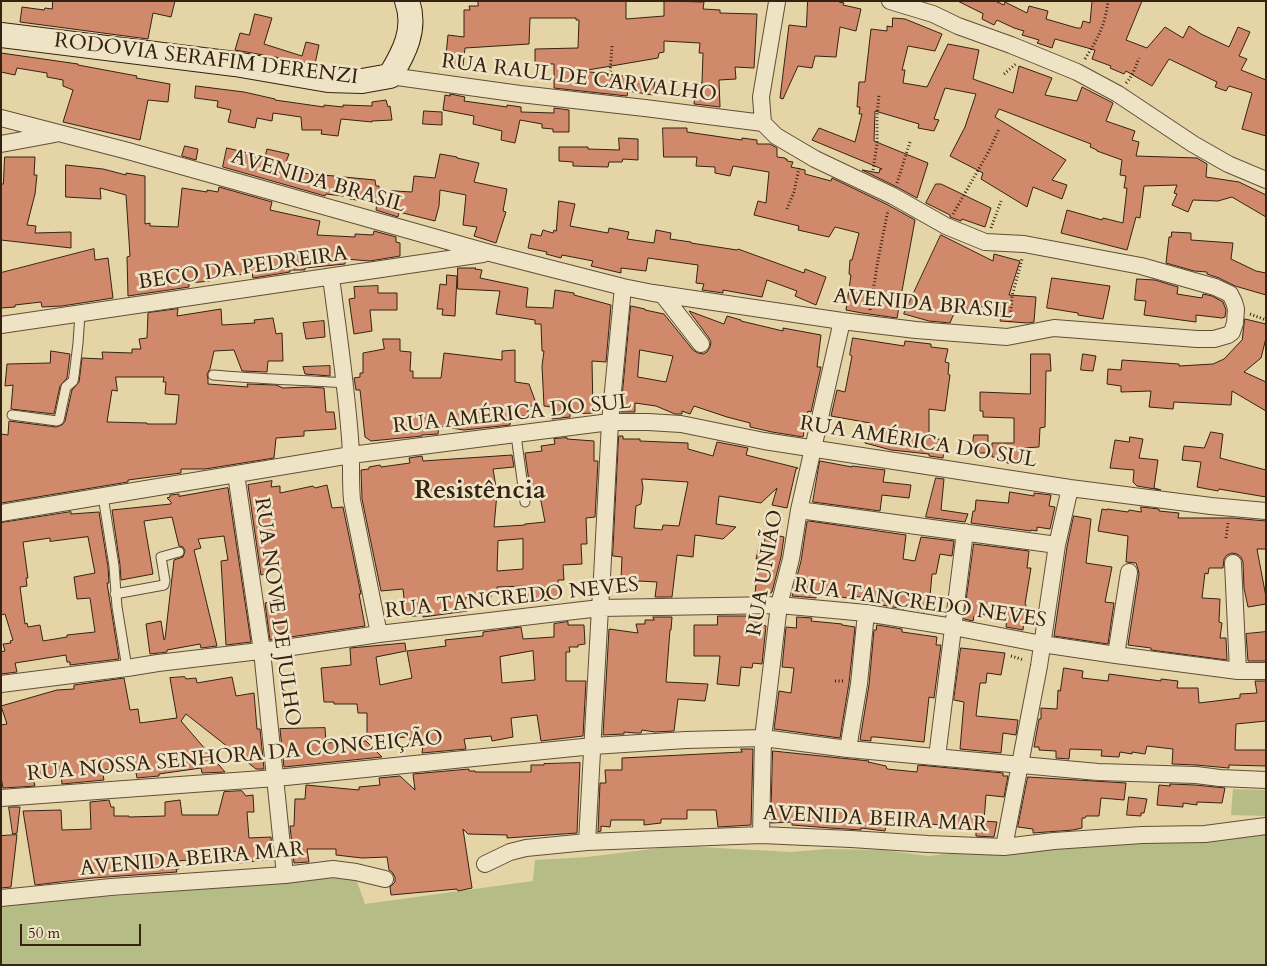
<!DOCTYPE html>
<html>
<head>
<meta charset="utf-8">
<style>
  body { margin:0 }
  #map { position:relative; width:1267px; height:966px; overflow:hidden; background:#e5d4a6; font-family:Cardo,serif }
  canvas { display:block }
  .frame { position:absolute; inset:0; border:2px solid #362213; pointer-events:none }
  .scale { position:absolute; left:20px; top:924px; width:121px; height:22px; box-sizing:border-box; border:2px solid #362213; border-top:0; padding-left:6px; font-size:15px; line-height:18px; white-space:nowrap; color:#362213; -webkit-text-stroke:4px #eee3c5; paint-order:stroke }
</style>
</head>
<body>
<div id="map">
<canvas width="1267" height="966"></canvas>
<div class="frame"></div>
<div class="scale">50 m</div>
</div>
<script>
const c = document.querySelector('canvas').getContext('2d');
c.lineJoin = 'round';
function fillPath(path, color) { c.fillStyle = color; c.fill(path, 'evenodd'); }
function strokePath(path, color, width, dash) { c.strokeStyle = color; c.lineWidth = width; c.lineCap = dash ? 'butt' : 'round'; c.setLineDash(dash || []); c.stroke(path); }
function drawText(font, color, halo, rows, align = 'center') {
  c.font = font + ' Cardo,serif'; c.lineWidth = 5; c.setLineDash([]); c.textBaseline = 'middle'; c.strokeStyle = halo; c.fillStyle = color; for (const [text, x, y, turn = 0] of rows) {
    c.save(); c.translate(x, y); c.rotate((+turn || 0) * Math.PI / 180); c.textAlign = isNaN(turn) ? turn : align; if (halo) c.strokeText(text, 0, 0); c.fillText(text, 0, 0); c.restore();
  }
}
const green = new Path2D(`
  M1233,789L1266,790V816L1231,815Z
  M1266,827V965H1V903L133,895L355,876L365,904L533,881L535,860L587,857L660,848L700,847L791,852L827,849L884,850L928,856L985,850Z`);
const building = new Path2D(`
  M53,1H175L171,17L153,13L148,39L20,22L22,7L44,10L45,8L52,9Z
  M478,1H626V19L664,16V1L704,2L703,9L720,10V13L757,14L754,68L735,67L736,79L719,80L720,107L694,104L697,82L702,83L703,53H699L700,43L664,41V52L659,53L658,58L582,71L655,80L653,95L628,91L627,96L554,88V64H535V49L578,48L579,20H576V18H530L529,44L465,48L463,66L445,65L448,35L464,37V10H470L469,6H478Z
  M808,1H839V2L844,3L843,5L861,9L856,31L840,27L836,57L815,56L812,68L798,66L783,99L780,98L789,25L806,27Z
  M958,1H995L1004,5L1005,2L1027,13L1029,6L1048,11L1046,19L1077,28H1081L1083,21L1090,23L1092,1H1142L1126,40L1147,48L1165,27L1183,38L1189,26L1201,34L1229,47L1238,27L1250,32L1239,56L1247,59L1241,70L1266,80V136L1242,129L1252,93L1229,86L1226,91L1215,87L1217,82L1169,59L1152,86L1126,71L1124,74L1110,68L1111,66L1092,59L1095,50L1055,39L1052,48L1037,43L1039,40L1022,35L1024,31L1014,28L997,20L994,25L982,19L983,14Z
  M255,14L272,18L264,44L302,56L306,42L319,45L315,64L235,50L240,33L249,35Z
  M893,18L905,19L942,34L935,51L908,46L902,70H905L903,83L927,87L948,44L979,50L973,79L1013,93L1019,66L1052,78L1045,95L1077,101L1082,87L1113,103L1106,121L1135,131L1132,140L1139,142L1136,156L1197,158L1207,164L1206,177L1239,182L1266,195V217L1232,197L1218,201L1193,200L1188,212L1172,205L1177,194L1174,193L1177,185L1144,186L1140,218L1136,217L1127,250L1061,233L1067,210L1102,220L1103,218L1123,223L1127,188H1124L1126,176L1120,175L1122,160L1097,151V150L1090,147L1091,144L999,109L995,117L1066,160L1052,180L1067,185L1062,199L1033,187L1027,207L981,179L983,173L950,156L965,127L976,94L945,88L934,119L939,120L934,131L918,128L919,124L875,111L874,141L928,163L917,198L897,187L862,170L879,173L880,169H882L812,140L819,128L855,142L862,114H859L860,107H857L859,82H865L871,29L887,31V26L892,27Z
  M1,53L78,64V65L137,76L136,78L170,84L168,102L148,100L140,140L63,122L73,90L63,86V80L47,77V73L17,68L15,75L1,72Z
  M196,86L244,92L275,99V100L324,107V105L343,107V105L372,106V102L386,100L388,107L390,106L392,120L372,121V122L341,119L338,136L321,134L322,130H302L301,117L273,113L272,121L257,118L255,128L228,122L231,110L217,107L218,101L195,98Z
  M450,94L465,97L464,101L507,107V105L521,107V112L554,113V108L569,110V132H553V129L542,128V124L520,120L515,143L501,140L502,131L473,124L474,116L443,110L445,95L450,96Z
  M424,111L442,112V125L423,124Z
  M663,128H687V132L742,140V138L757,140V144H770L777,148V157L785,158V159H787V161L793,162L791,167L805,170V174L831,181L832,178L888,205L915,220L897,318L862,313L846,310L851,275L849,274L850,260H852L859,233L835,227L829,237L798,230L799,226L754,215L758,201L766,203L769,172L733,166L730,176L715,173V167L696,166L697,157H664Z
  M619,138L638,139V160L623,159L622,162H609L608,167L573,166V162L559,161V147H588V149L619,150Z
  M185,146L198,149L196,160L182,156Z
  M227,148L265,157L267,149L289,154L284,167L303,171V173L375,180L376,186H379V190L412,192L414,176L435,178L440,154L457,157V158L479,163L474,182L507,189L503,211L506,212L496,243L474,236L477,227L463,225L466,195L440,190L439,206L435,221L399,212L398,217L376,210L377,203L350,199L351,196H343L326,194L325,196L223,167Z
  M5,157H35L34,175H37L35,194L27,225L36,226L35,233L71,232V248L1,240V184H3Z
  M66,165L103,169L126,175V173L145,176V224L150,223V226L178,227L182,188L207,192V190L218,192L219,187L272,202L270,210L320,221L317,235L355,237V234L373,235L374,231L396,237V242L400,243V256L370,261L345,259V264L305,268V270H290V272L253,278L252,273L210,279V281L189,283V287L128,296L127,257L130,256L126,195L100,188L101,199L66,197Z
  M936,184H941L991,208L985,227L962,219L961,221L950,217V215L926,203Z
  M559,201L575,204L570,226L608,233L609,228L629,232L627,239L654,243L656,230L671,233L670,239L691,242V243L737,250L738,249L804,273L805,269L826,277L816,305L795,296L797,291L767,280L762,297L723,290V293L702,290L704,284L696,283L698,265L648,258L646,271L621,268V273L591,266L593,261L562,255L561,258L546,254L547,252L528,248L531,234L541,236L543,230L553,233L554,230L556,231Z
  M1172,232L1191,233V240L1233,243L1231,259L1256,271L1266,273V295L1235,286L1219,278L1207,274V272L1194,271L1166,263L1169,237H1171Z
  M941,235L993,261L994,254L1020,261L1009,295L1036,297L1034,322L1028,323L1000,321L1002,312L975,305L972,312L957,306L950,323L929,321L904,314Z
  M94,249L95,260L108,258L113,298L62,306L42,307L41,302L15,305V307L1,308V273Z
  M458,268H476L475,269L482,270L480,278L528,288L526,307L553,308L555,290L574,293V295L611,305L606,362L592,361L593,413L570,414V417L552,419L551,407L544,406L542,366L544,351H542L541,324H535V320L496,314L500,291L458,289Z
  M447,275L457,276L455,316L442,315L443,309H437L440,284L446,285Z
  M1052,278L1110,286L1103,319L1078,315V313L1047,308Z
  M1137,279L1155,280L1178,287L1177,294L1202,298L1203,294L1212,296L1223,302L1226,310L1225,317L1222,318L1196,315V322L1144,315L1146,301L1135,300Z
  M378,286V293H397V310H370L372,331L354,334L349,299L355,298L354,287Z
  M631,306L645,309V310L664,314L693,350L698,353L703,354L707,352L710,347L711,342L709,338L689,311L724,324L727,316L741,320V321L783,331V328L821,335L817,367H821L811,412L808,411L803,437L772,432L750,427V423L727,417L694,406L690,414L682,411V414H675L656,406L635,403V412H621ZM640,350L673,356L666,382L638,377Z
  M178,309L177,316L221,309L222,325L255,323L254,320L273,318L276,334L282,333L283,361H268L267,372L242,371L234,350L214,351L210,369L207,374L208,379V384L248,387L247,384L276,385L283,388L307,387L324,388L326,412H334L336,429L304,431V436L276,438L274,458L205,469H181V473L128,480V482L1,503V434L8,435L9,421L56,427L62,425L65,421L72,390L79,382L82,358L103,359L102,352L132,353V349H141L139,339L147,338L148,313ZM116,377H164L163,382H166L165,394L179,395L176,424H147V423L107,422L112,390L117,391Z
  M1245,319L1266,324V338L1261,358L1244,372L1266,382V411L1232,391L1231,405L1174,402L1173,409L1149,407L1151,391L1121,392V386L1107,384L1108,369L1121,370L1122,360L1179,364V366L1213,364L1224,359L1242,340Z
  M324,321L325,337L306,339L303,323Z
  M853,338L904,346L905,341L931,344V347L948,349L945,362L949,363L948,374L950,375L945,411L929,409V438L945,440L943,458L929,456V454L891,450L865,443L870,423L831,416L837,390L845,392L852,356L850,355Z
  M383,339H400V351L411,352L410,371H413V378H441L444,353L502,360V351L515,350V382L529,384L537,406H529L527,416L511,415L510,425L464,430L439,426L438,434L422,435V436L371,441L365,437L360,390H356L354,378L360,377V373H363V353L384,349Z
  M51,351L70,354L67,378L60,386L54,414L11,409L13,385L5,386L7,364L50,363Z
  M1031,354H1050L1051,371H1046L1045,427L1040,428L1039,447L1024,448L1023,464L1007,463V457H992V443H1014V418L983,417V411H980V392L1030,394Z
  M1083,354L1096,356L1093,371L1081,370Z
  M330,366V376L305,374L303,367Z
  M1211,432L1223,434L1220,458L1266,470V497L1219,489L1218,491L1197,487L1201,462L1182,460L1184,446L1204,448Z
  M974,435H988V453H972Z
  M619,436H623V439H640V441L688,443V449L713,456L717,442L748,448L746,455L798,468L796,469L787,508L772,505L777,488L761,503L719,496L716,524L736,527L723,539L695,535L693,557L677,555L672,597H655L657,582L621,580L622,557L613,556ZM642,479L688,482L679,526L663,525L662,530L634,528L636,506L641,504L643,488Z
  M1130,437L1143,439L1139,458L1158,460L1154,488L1161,490L1137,486L1133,482L1134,470L1110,468L1115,440L1129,442Z
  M567,438V439L594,441V461H598L595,517L586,518L587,544H581L582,564L563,565L564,580H558L559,599L529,602L527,586L497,587V593H491V597L465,598L467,611L423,617V615L406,617L403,589L381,591L362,499L361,470L369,469V467L380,465L381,467L410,463L409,458L422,456L423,461L512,455L514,467L493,469L497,493L494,527L525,525V524L545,522L540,496H531L525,453L542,451L541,446L555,444L554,439ZM523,539V569L497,571L498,541Z
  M820,461L852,467V466L885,470L883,482L911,485L909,498L882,495L880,511L813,502Z
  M936,478L944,479L941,510L968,514L965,522L926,517Z
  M272,481L271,487L280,486V493L313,486L315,488L327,485L332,508L343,507L361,594H359L365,626L270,640L265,603L281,599L282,588L278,571L261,575L248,485Z
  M228,488L251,642L226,645L221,561L228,560L224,536L198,539L201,548L194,550L217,646L201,648L200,644L167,650V652L150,654L146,624L161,621L164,640L165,639L174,560L183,557L185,551L183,547L179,546L172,517L144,521L153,574L121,580L120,565L112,510L171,504V502L167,498L170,497V495L179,494V496Z
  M1010,492L1034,496V493L1051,495L1049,506L1055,507L1050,529L1037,527V531L1031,530V531L971,523L973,511H975L976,500L1008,503Z
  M1141,507L1159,509V511L1179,513L1178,518H1232L1266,521V549H1257L1266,597V604L1248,607L1244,588L1243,562L1241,557L1237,554L1232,553L1227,555L1224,559L1223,568H1209L1208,574L1205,573L1202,598L1220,599L1219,622L1222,623L1220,638H1226L1227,660L1151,650V648L1128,645L1139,574L1138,569L1136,563L1126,562L1128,536L1098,531L1102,509L1107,510V509L1128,512L1129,510L1141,512Z
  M71,512V514L99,512L108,567L109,583H107L119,659L70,665V662H67L66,655L15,663L17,672L1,674V652L5,651L3,644L11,643L10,641L13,640L5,614L1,615V523ZM88,537L95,573L74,577L77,599L90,598L95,632L67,635V637L43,641L40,625L28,627L27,623L25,624L20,587L27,586L26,578H28L23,542L50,538V541Z
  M1074,516L1091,519L1086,563L1112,567L1105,602L1114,603L1108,644L1054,636L1067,547Z
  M809,521L906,535L903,559L915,561L921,537L954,541L952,556L940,554L936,574H932L929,607L926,606L924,612L905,604L904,609L882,605L883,601L854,596L853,599L817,593L816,598L792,596L801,561L807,522Z
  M766,533L784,537L781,557L772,592L767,595H755L758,559H756L760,542L764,543Z
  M974,544L1029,551L1027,568H1031L1025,604L1026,605L1023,630L1006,627L1007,616L986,613L985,615L979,614V616H974L973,621L964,619Z
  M718,616H760L763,625L766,626L762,664L753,663L752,668L741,667L739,686L717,684L720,656H694V625H717Z
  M653,617H672L671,630H670L666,682L708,684L705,701L678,699L674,731L655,732L642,730L641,733H636L624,732V734L603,735L609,629L638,633L636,624H645V620H654Z
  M797,617L812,618L811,621L842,624V625L855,627L849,683L840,738L774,729L779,691L791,693L794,668L782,667L786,627L796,628Z
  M568,622V625H584L585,644L578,645V647H569L570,652H566V681H586L583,736L541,741L537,715L511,718L513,737L492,741L491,736L464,739L466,749L422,753L423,745L410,746V737L367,739V713H358L357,704H334V702H324L321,668L351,665L350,648L405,643L406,651L376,657L380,685L412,678L407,651L446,646L445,640L483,636V632L521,627L523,639L554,637V624ZM533,651L535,680L502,683L500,657Z
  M877,625L902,629V632L937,637L936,645H941L934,698L929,697L924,742L876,737H871V741L860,740L869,685L874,630H876Z
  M1266,632V661H1248L1246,634Z
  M961,648L1005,653L1001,675L987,673L986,683H980L976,716L1018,720L1016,735L1003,733L1001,753L960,749L964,702L954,700Z
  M1064,668L1083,671L1082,678L1108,681L1109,674L1161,681V679L1178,681L1177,688H1198L1199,703L1240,698V694L1257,693L1255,681H1266V721L1236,724L1235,750H1266V766L1229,765V768L1196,765L1172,764L1173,749L1147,746L1145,754L1132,752V754L1120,752L1119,757L1101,756L1102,750L1070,749L1069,759L1056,758V751L1039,750V747H1034L1039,719H1041V708L1057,709L1058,690L1060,691Z
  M185,677L186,679L196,678L197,683L232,677L236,696L254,693L257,729H260L264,769H256L186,714L181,721L225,772L202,773L201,768L159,774V776L137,778L135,767L102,770L104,780L62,784L61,773L33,778L35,786L3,788L1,777V725L7,724L1,706L57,690L74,689V685L124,678L130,710L138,709L140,723L177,718L170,678Z
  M325,728L326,743L366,741L382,757L284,767L280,729Z
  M741,749H753L751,825L718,827L716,810H687V819H661V823L644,825V820H611L610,827L601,826V831L598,832L600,783H606L605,770H622V758L742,752Z
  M773,751L869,761L868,762L886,766L887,769L917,772L918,765L1003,773V776H1008L1004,797L986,795L984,821L997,822L994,837L976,836V831L958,829L959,827L931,824V826L922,825V829L886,824L885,831L861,828V830L830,828L792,825V822L771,823Z
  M580,763L577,833L507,838V835L468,834L463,829L472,888L458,891L457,889L391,895L390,887L395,882V877L392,872L389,870L387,857L362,858L336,855V849H307L309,862L294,863L290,826H294L295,799H305L306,785L359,790V787L380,785L379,778L400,776L415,790L413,774L469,769V771H475V772H531V765H544V764Z
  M1028,777L1126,783L1124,800L1101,798L1099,816H1086L1085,818H1082V828L1073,830L1033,833V829L1018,827Z
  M1170,784L1195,785L1225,788L1222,803L1197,802V805L1183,803V807L1157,805L1159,785L1170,786Z
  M242,791L246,796L253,795L254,812H247L249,838L271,837L273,859L239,863L238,851L207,854L208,858L178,861L179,869H176L177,872L93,878L35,885L23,811L61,810L62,830L91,829L90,802L109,800L111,807H114V816H129V817L165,816V802L180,800L182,815H218L224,792Z
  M1129,797L1147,799L1144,813H1141V816L1127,815Z
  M9,807H20L17,833L13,834Z
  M17,835L11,887L1,888V836Z`);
const path = new Path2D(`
  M1085,59C1098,38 1105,26 1108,1
  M1004,74L1017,63
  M1126,83C1133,75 1135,68 1139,58
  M609,89L612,45
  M873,170L877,144V117L879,94
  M897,183L910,142
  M787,209L794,192L799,168
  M953,214L989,151L999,129
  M991,228L1001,201
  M870,310L878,260L888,210
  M1250,314L1266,320
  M1010,322L1012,296L1022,259
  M1226,538L1228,523
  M1011,656L1024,660
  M835,681H844`);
const lane = new Path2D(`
  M213,375C257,379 301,380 345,383
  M12,415L57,421L59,420L66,387L73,381L74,376L78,343L80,314
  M516,435L525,502
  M103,496L114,566L117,607L127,668
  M115,594L164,585L165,581L161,557L179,552`);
const street = new Path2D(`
  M890,1L933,14L958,26L1011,45L1077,72L1118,94L1193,144L1228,164L1266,180
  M390,76L520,94L645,108L763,123
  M1,118L128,151L490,253L623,287L653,293L842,321L916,330L1007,337L1054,328L1197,339H1214L1228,335L1232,332L1235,323L1236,309L1234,302L1230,294L1215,287L1141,266L1024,244L985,242L946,226L893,196L815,159L776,136L763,123
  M763,123L761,97L777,2
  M1,144L55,134
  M331,277C338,331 346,384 350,438C352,459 350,479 352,500L379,634
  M662,294L701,344
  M1,325L483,254
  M236,474L262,651L285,875
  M799,510L1057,545
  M1,513L351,455L610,422H648L681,424L764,441L1070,488L1211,506L1266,511
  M1233,563L1238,671
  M1116,655L1129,572
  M1,684L127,668L158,663L285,648L379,634L600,608L779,605L866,613L953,627L1042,644L1116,655L1238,671H1266
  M848,749L859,684L866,613
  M937,757L965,532
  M1,798L276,778L593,746L686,740L763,738L848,749L1098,772L1196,775L1220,778L1266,780
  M761,835L763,738L779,605L791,559L799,510L842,321
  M587,842L600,608L602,577L610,422L623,287
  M1004,847L1039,666L1057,545L1070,488
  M485,864L510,852L526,848L587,842L761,835L851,839L928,844L1004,847L1054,841L1142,835L1205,834L1266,826
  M1,898L111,887L285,875L333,869L356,872L385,879`);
const secondary = new Path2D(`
  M1,35L235,64L328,80L362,81L390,76C404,53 417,29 407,1`);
const streetNames = [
  ["RODOVIA SERAFIM DERENZI",206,60,7],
  ["RUA RAUL DE CARVALHO",579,79,7],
  ["AVENIDA BRASIL",318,182,16],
  ["BECO DA PEDREIRA",243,269,-8],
  ["AVENIDA BRASIL",923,305,5],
  ["RUA AMÉRICA DO SUL",512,415,-6],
  ["RUA AMÉRICA DO SUL",918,443,9],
  ["RUA UNIÃO",766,573,-80],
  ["RUA TANCREDO NEVES",512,599,-6],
  ["RUA TANCREDO NEVES",920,604,8],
  ["RUA NOVE DE JULHO",276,612,82],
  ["RUA NOSSA SENHORA DA CONCEIÇÃO",235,757,-5],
  ["AVENIDA BEIRA MAR",875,820,3],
  ["AVENIDA BEIRA MAR",192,860,-5]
];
const districtNames = [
  ["Resistência",480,492]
];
fillPath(green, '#b6bc86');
fillPath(building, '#d1896c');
strokePath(building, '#362213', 1);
strokePath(lane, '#624e38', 11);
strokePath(street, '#624e38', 18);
strokePath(secondary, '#362213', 26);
strokePath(path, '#362213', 3, [1, 2.5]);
strokePath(lane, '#eee3c5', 9);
strokePath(street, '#eee3c5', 16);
strokePath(secondary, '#eee3c5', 24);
drawText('21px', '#362213', '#eee3c5', streetNames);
drawText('bold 26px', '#362213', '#eee3c5', districtNames);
</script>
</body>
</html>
